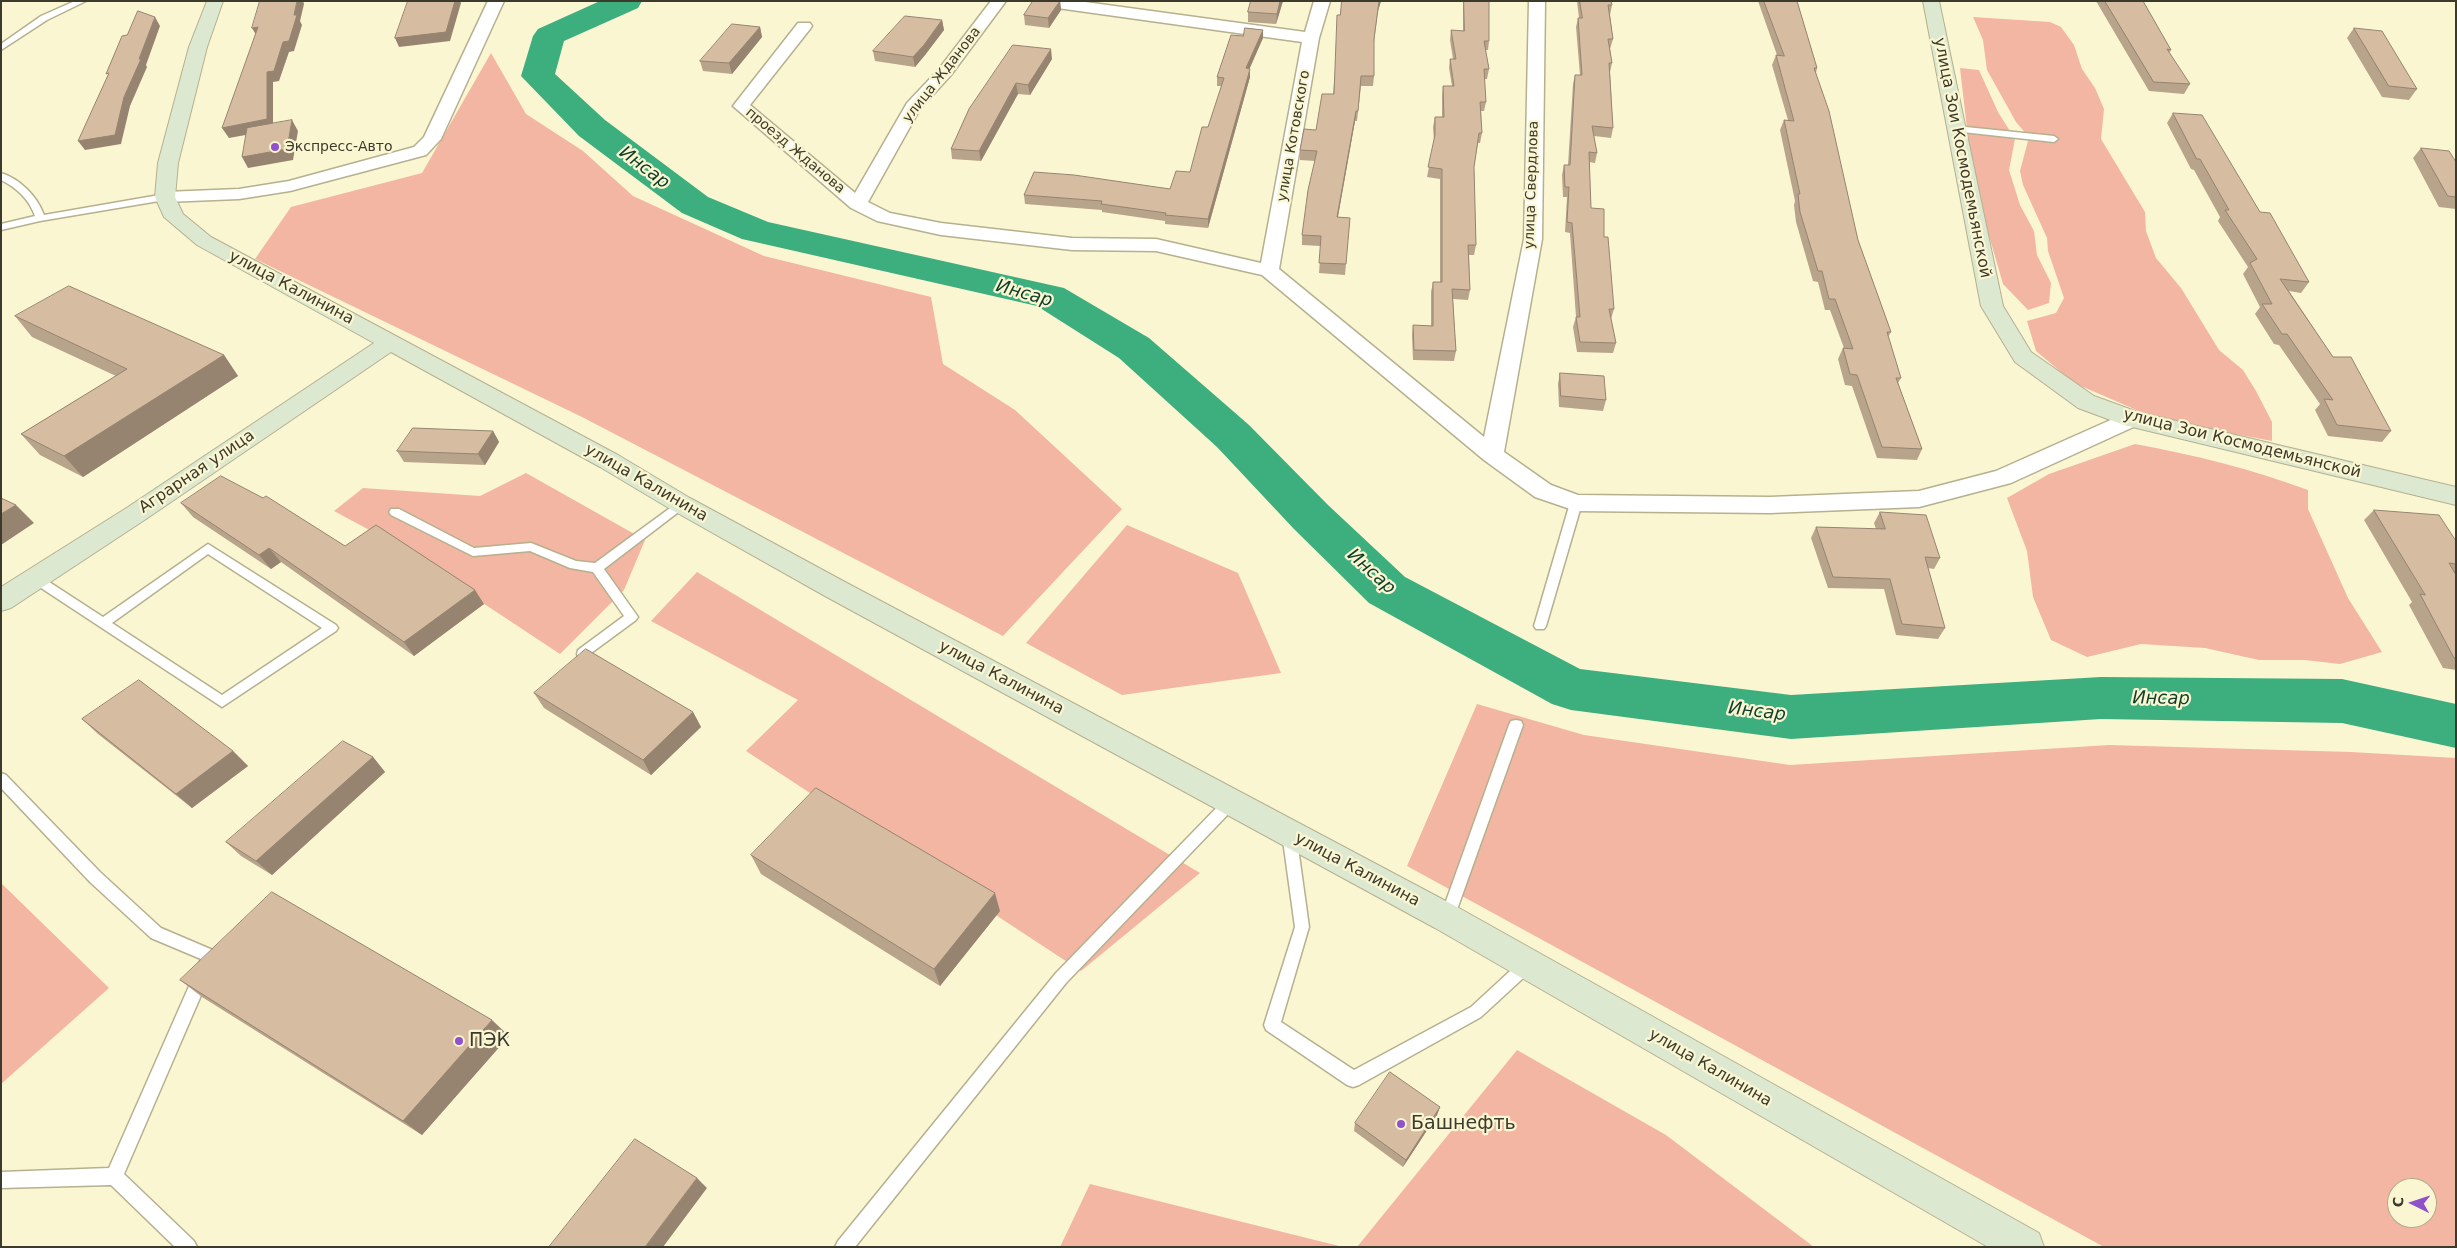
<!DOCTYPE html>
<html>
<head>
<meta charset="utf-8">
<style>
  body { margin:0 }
  #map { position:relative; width:2457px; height:1248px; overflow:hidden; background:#fbf6d2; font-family:"DejaVu Sans",sans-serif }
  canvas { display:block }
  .frame { position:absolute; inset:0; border:2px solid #3c3a2c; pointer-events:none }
  .north { position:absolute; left:2387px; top:1178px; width:50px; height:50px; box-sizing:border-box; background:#fbf6d2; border:1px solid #afab90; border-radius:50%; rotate:274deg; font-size:14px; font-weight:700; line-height:20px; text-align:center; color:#3c3a2c }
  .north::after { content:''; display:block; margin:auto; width:18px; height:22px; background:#8f52c8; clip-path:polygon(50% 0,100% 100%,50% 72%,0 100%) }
</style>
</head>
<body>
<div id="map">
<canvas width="2457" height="1248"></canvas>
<div class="frame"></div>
<div class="north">С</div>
</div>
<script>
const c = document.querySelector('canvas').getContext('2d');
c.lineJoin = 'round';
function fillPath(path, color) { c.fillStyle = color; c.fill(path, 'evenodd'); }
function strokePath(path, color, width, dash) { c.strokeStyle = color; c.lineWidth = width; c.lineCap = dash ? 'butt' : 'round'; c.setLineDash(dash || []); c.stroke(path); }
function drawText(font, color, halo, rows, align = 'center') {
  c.font = font + ' "DejaVu Sans",sans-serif'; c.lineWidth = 4.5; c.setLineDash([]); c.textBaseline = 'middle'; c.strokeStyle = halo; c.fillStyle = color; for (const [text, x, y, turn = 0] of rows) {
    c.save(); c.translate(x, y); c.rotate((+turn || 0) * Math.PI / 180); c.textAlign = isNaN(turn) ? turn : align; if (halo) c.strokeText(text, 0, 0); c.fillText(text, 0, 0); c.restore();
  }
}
const green = new Path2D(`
  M1973,17L2050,22L2061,27L2074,45L2082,69L2095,88L2104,109L2101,139L2145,212L2146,231L2156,258L2181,288L2219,350L2243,370L2256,391L2272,422V441L2208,429L2141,412L2074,383L2036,351L2027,321L2056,313L2064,298L2048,251L2047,238L2023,185L2020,171L2029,137L2016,122L1987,70L1983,40Z
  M491,53L526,114L583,151L633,196L764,256L931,297L943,364L1015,410L1122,509L1003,636L582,417L255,259L291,207L422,173Z
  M1960,68L1979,70L1998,112L2015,139L2009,170L2020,205L2034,231L2037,255L2051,283L2049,303L2028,310L2003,284L1988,232L1968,137Z
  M2135,444C2195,455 2251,469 2308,490V509L2348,598L2382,652L2340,664L2305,660H2259L2205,648L2141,644L2087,657L2051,640L2033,597L2027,551L2007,498L2049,474Z
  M526,473L645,540L624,590L560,654L386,539L334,511L363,488L480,496Z
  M1127,525L1238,573L1281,673L1122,695L1026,643Z
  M697,572L1200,873L1081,971L746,751L798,700L651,621Z
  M1477,704L1584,735L1790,765L2109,745L2351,752L2456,758V1247H2104L1407,866ZM2397,1188H2427V1218H2397Z
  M1,883L109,988L1,1084Z
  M1517,1050L1666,1135L1814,1247H1357Z
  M1090,1184L1343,1247H1060Z`);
const river = new Path2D(`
  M600,1H642L638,8L564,41L555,74L605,120L708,197L768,222L1064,288L1149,338L1249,425L1328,505L1405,577L1580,669L1791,695L2101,677L2342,679L2456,704V748L2342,723L2101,719L1791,739L1571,710L1552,704L1369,603L1294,529L1217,447L1119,358L1037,306L742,239L682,213L579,136L521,76L533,36L538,29Z`);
const lane = new Path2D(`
  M75,1H86L47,20L1,50V44L41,16Z
  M1956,126L2054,136L2058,139L2054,142L1953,131L1952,129Z
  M1,173C20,179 37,196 44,215L165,194L170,197L165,200L40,221L1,230V224L35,216C29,199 17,188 1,180Z
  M1576,499L1582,503L1546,626L1544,629H1536L1534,626L1570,503Z
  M681,500L685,501L687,504L685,507L604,569L638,617L636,620L583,659L578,658L577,654L578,650L624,616L593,572L570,568L530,551L473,556L391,515L389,512L391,509H399L474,548L531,543L576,561L595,563Z
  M208,544L336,625L338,628L336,631L222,707L32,582L30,579L32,576H40L103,617ZM208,554L322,628L222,695L112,623Z
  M1516,720L1521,721L1523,725L1454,918L1452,923L1447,925L1442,923L1440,918L1509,725L1511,721Z
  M1,773L6,775L100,872L161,928L215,951L218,956L124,1174L194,1241L197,1247H175L111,1185L1,1188V1172L109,1168L201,959L151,938L90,882L1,788Z
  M1231,796L1236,798L1238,802L1236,806L1066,983L855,1247H835L838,1241L1056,973L1226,798Z
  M1289,827L1294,829L1296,833L1309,927L1281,1022L1354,1070L1471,1007L1522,960L1527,958L1532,960L1535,965L1532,970L1481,1017L1359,1085L1353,1087L1347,1085L1266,1030L1264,1025L1295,927L1282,833L1284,829Z`);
const street = new Path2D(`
  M488,1H504L441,139L426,155L290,191L239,199L165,202L159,201L156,197L159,193L165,192L239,189L289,181L414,147L424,137Z
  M991,1H1006L951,75L920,109L868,202L890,213L941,223L1072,238L1156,239L1261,263L1302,42L1043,6L1036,1H1078L1305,32L1314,1H1330L1319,38L1279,269L1484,437L1524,239L1529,1H1545L1542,239L1504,452L1551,485L1578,495L1770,497L1919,491L1996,471L2124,414L2132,412L2140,414L2143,419L2140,424L2011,483L1919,507L1770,513L1576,511L1535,497L1484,460L1262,275L1156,251L1072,250L941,235L877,221L851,208L733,106L798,23H810L812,26L810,29L750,105L855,193L907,103L939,69Z`);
const secondary = new Path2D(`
  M207,1H223L207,47L178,163L175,197L183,214L211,237L618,455L690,498L845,582L1459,908L2039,1233L2044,1247H1988L1435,928L825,596L672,510L600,467L391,352L146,519L11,608L1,611V587L128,507L374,343L197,245L164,217L155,197L158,163L189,47Z
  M1923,1H1939L2003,306L2031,352L2094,396L2138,412L2456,487V505L2124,425L2078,408L2015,362L1981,306Z`);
const wall = new Path2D(`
  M1033,1H1060L1061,10L1049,28L1025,25L1024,15Z
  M1251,1H1283L1276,24L1248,22V12Z
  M1342,1H1381L1378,11L1374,42V76L1373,86H1361L1357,121H1355L1338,217L1350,218L1345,275L1319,273L1321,246L1302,245V235L1315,161L1300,160V150L1316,130L1333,94L1340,15Z
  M1463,1H1489V41L1488,50H1485L1489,69L1487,79H1484L1486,102L1484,111H1481L1482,133L1480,143H1478L1474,167L1476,245L1474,255H1469L1470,290L1468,300L1453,299L1456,351L1454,361L1413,360L1412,335L1413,325L1431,326V292L1433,282H1440V179L1427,177L1434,141L1433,127L1435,117H1442V95L1443,86H1452L1449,68L1450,59H1453L1450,40L1451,30L1463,31Z
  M1577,1H1611L1612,5L1610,15L1613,39L1610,49L1612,63L1610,72L1613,128L1611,138L1594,136L1597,153L1595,163L1589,162L1591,208L1604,237L1614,309L1611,319L1616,343L1613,353L1577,352L1573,327L1576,317L1570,233L1565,232L1567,197H1563L1562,175L1564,165H1568L1573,84L1575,75H1580L1576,27L1578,18H1579Z
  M1758,1H1797L1817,68L1816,73L1858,240L1891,332L1888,337L1901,378L1898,383L1922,449L1917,460L1877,458L1852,386L1845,385L1838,359L1843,348H1844L1830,310H1825L1818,282L1813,281L1796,222L1794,205L1795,201L1780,130L1784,120H1788L1772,65L1776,55H1777Z
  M2096,1H2143L2171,50L2169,53L2190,84L2184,94L2149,91Z
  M942,20L944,30L925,55L915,67L875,61L873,51Z
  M760,27L762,37L732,74L703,71L700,61Z
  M2354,28L2417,89L2409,100L2382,97L2347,38Z
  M1263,30V38L1249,68L1250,77L1208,228L1165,224V221L1102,212V210L1025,204L1024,195L1170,189L1190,172L1208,127L1222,86H1217V77L1243,36Z
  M1052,59L1030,95L1018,94L981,161L952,159L951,149L969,109Z
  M2173,113L2260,212L2309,282L2301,293L2289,291L2333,357L2391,431L2382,442L2328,436L2315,410L2320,404L2279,345L2274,344L2255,314L2260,307L2243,274L2248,267L2218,221L2220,217L2194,170L2191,169L2167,123Z
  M2421,148L2456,162V209L2439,207L2413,158Z
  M15,316L224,355L238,376L83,477L40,455L21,434L116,376L32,337Z
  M1560,373L1606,400L1603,411L1559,407L1558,384Z
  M493,431L499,442L485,465L404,462L397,451Z
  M181,503L345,546L484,604L414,656L281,562L271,569L193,517Z
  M2374,510L2456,541V670L2443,668L2409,605L2412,602L2364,520Z
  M1880,512L1940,558L1934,569L1928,568L1945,628L1938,639L1896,635L1884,589L1828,588L1811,538L1816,527L1876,529L1874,523Z
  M534,693L693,712L701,727L651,775L544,708Z
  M82,719L233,751L248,766L192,808L98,734Z
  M373,757L385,772L272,875L241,856L226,842Z
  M751,855L1000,911L940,986L761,874Z
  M180,980L509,1036L422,1135L202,997Z
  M1440,1107L1437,1115L1403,1167L1354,1131L1355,1123Z`);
const shadedWall = new Path2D(`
  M297,1H303L304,4L300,21L302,25L294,51L289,52L279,81L273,82V130L229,138L222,128L283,42L294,15Z
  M455,1H460L461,3L450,41L399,47L395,38Z
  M1060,1L1061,10L1049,28L1048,18Z
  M1280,1H1283L1276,24L1277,14Z
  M1379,1H1381L1378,11Z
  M155,17L160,26L146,65L147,67L130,106L121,144L85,150L78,141L124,97Z
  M942,20L944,30L925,55L915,67L913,57Z
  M258,27V38L252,28Z
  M760,27L762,37L732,74L729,63Z
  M1263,30V38L1246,77V68Z
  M1051,49L1052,59L1030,95L1028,85Z
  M1250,69V77L1208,228V219Z
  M1016,83L1018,94L981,161L979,151Z
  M1356,111L1355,121L1336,227L1337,217Z
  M292,120L298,131L293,160L248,168L242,157Z
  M224,355L238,376L83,477L64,456Z
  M493,431L499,442L485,465L478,454Z
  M16,505L34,523L1,545V514Z
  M269,548L281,562L271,569L259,555Z
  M475,590L484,604L414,656L404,642Z
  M693,712L701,727L651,775L643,760Z
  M233,751L248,766L192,808L176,794Z
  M373,757L385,772L272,875L256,861Z
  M995,893L1000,911L940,986L934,969Z
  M492,1020L509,1036L422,1135L403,1121Z
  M1440,1107L1437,1115L1403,1167L1406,1160Z
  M697,1178L707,1188L663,1247H645Z`);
const building = new Path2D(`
  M260,1H297L294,15H297L289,41L283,42L274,71L267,72V119L222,128L258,27L252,28Z
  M408,1H455L446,32L395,38Z
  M1033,1H1060L1048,18L1024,15Z
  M1251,1H1280L1277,14L1248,12Z
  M1342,1H1379L1374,39V76H1361L1358,111H1356L1337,217L1350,218L1346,264L1319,263L1321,236L1302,235L1308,190L1317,151L1300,150L1304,129L1316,130L1322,94H1334L1337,15H1340Z
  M1464,1H1489V41H1484L1489,69H1484L1486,102H1480L1482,133H1479L1474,167L1476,245H1468L1470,290L1452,289L1456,351L1414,350L1413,325L1433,326V282H1442V169L1428,167L1435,135V117H1444L1443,86H1454L1450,59H1456L1451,30L1464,31Z
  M1580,1H1611L1612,5H1608L1613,39H1608L1612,63H1609L1613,128L1592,126L1597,153L1589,152L1591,208L1604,209V237H1608L1614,309H1609L1616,343L1580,342L1576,317H1580L1572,223L1567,222L1569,187H1565L1564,165H1570L1575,75H1582L1578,18H1582Z
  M1764,1H1797L1817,68H1814L1829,111L1858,240L1891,332H1887L1901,378H1896L1922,449L1882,447L1857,375L1850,374L1843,348L1853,349L1835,299H1829L1822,271H1818L1800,212L1798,194H1800L1784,120L1794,121L1776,55L1784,56Z
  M2105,1H2143L2171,50L2167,49L2190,84L2154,82Z
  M138,11L155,17L139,59H141L124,97L115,135L78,141L109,73L106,74L122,36L127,35Z
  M905,16L942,20L924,45L913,57L873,51Z
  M732,24L760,27L729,63L700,61Z
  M1245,28L1263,30L1246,68L1250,69L1208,219L1165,215L1166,213L1101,204L1102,201L1024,195L1034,172L1074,175L1170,189L1176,171L1190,172L1202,127H1208L1224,78L1217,77L1231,35L1243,36Z
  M2354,28L2382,31L2417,89L2389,86Z
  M1013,45L1051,49L1028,85L1016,83L979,151L951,149L969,109Z
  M2173,113L2202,115L2260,212L2270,213L2309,282L2280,279L2333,357H2351L2391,431L2337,425L2324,399L2333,400L2287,334H2282L2262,304H2272L2250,263L2257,259L2225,210H2229L2200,159H2197Z
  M292,120L287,149L242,157L247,128Z
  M2421,148L2449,151L2456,162V197L2448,196Z
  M69,286L224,355L64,456L21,434L127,369L15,316Z
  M1560,373L1604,376L1606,400L1561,396Z
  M413,428L493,431L478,454L397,451Z
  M221,476L263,498L266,496L345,546L376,525L475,590L404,642L269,548L259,555L181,503Z
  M1,498L16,505L1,514Z
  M2374,510L2439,515L2456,541V564L2449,563L2456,575V658H2454L2420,594L2425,595Z
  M1880,512L1926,515L1940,558L1925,557L1945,628L1902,624L1890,579L1833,577L1816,527L1885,529Z
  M586,649L693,712L643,760L534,693Z
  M139,680L233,751L176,794L82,719Z
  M343,741L373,757L256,861L226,842Z
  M816,788L995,893L934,969L751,855Z
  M272,892L492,1020L403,1121L180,980Z
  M1390,1072L1440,1107L1406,1160L1355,1123Z
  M635,1139L697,1178L645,1247H549Z`);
const markers = [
  [275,147,5,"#8f52c8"],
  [459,1041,5,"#8f52c8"],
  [1401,1124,5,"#8f52c8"]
];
const farStreetnames = [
  ["улица Жданова",942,75,-52],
  ["улица Котовского",1294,136,-80],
  ["проезд Жданова",795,151,40],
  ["улица Свердлова",1532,185,-88]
];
const farPoinames = [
  ["Экспресс-Авто",285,147]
];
const streetNames = [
  ["улица Зои Космодемьянской",1962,158,79],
  ["улица Калинина",291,288,28],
  ["улица Зои Космодемьянской",2242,444,14],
  ["Аграрная улица",197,472,-34],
  ["улица Калинина",646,483,30],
  ["улица Калинина",1001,678,28],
  ["улица Калинина",1357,870,28],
  ["улица Калинина",1710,1068,30]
];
const waterNames = [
  ["Инсар",644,168,37],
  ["Инсар",1024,294,16],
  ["Инсар",1371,572,42],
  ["Инсар",2161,699,1],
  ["Инсар",1757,712,7]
];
const nearPoinames = [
  ["ПЭК",469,1041],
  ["Башнефть",1411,1124]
];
fillPath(green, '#f3b6a3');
fillPath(river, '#3dae7e');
strokePath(lane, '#b5b08e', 3);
strokePath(street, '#b5b08e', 3);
strokePath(secondary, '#b5b08e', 2);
fillPath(lane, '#fff');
fillPath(street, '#fff');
fillPath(secondary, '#dde8d1');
fillPath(wall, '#b8a38b');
fillPath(shadedWall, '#968471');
fillPath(building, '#d6bda2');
strokePath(building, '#968471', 1);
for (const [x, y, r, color] of markers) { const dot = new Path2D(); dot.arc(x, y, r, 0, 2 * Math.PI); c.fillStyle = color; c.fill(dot); strokePath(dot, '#fbf6d2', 2); }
drawText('14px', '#3c3a2c', '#fbf6d2', farStreetnames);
drawText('14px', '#3c3a2c', '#fbf6d2', farPoinames, 'left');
drawText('16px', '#3c3a2c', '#fbf6d2', streetNames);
drawText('italic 18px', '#0e3e2a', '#fbf6d2', waterNames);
drawText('19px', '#3c3a2c', '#fbf6d2', nearPoinames, 'left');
</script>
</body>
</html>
